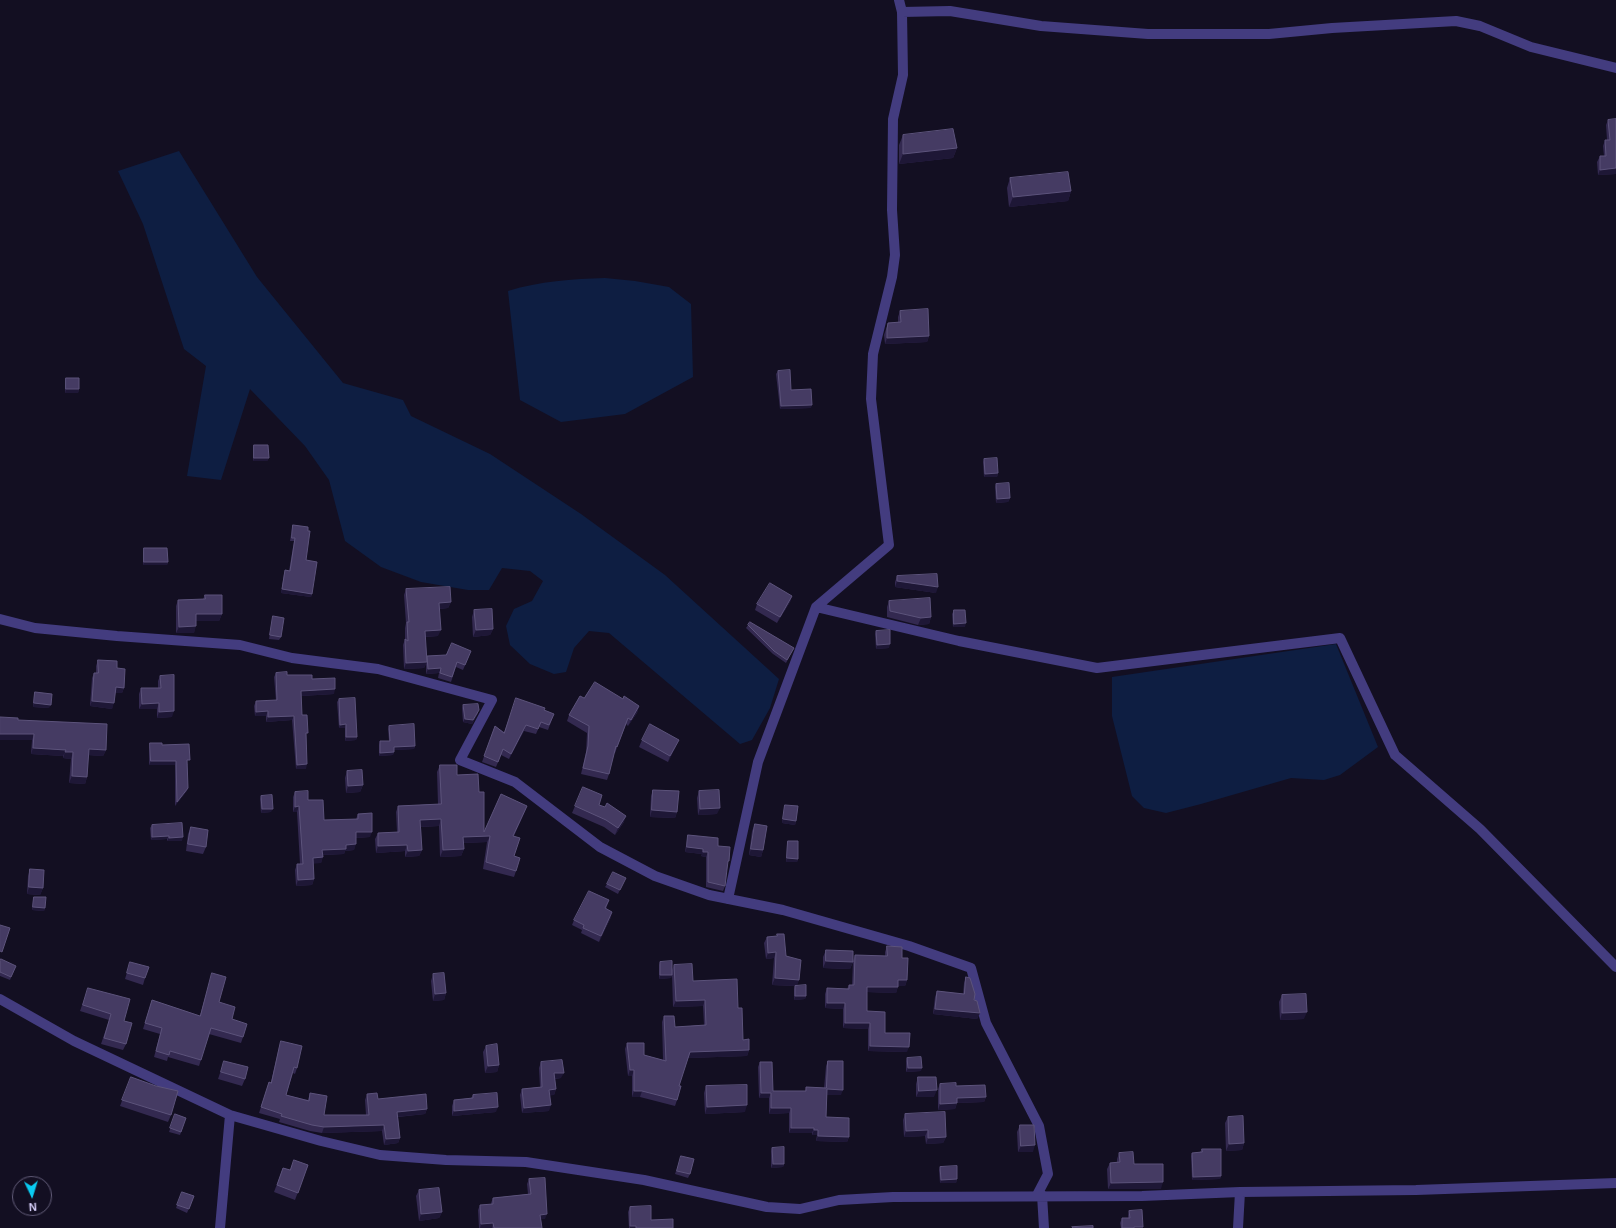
<!DOCTYPE html>
<html>
<head>
<meta charset="utf-8">
<style>
  body { margin:0 }
  #map { position:relative; width:1616px; height:1228px; overflow:hidden; background:#130f22; font-family:Helvetica,sans-serif }
  canvas { display:block }
  .north { position:absolute; left:12px; top:1176px; width:40px; height:40px; box-sizing:border-box; background:#130f22; border:1px solid #635d7a; border-radius:50%; rotate:176deg; font-size:11px; font-weight:700; line-height:16px; text-align:center; color:#dad2fd }
  .north::after { content:''; display:block; margin:auto; width:14px; height:18px; background:#0acbf1; clip-path:polygon(50% 0,100% 100%,50% 72%,0 100%) }
</style>
</head>
<body>
<div id="map">
<canvas width="1616" height="1228"></canvas>
<div class="north">N</div>
</div>
<script>
const c = document.querySelector('canvas').getContext('2d');
c.lineJoin = 'round';
function fillPath(path, color) { c.fillStyle = color; c.fill(path, 'evenodd'); }
function strokePath(path, color, width, dash) { c.strokeStyle = color; c.lineWidth = width; c.lineCap = dash ? 'butt' : 'round'; c.setLineDash(dash || []); c.stroke(path); }
const water = new Path2D(`
  M179,151L257,277L343,383L403,400L411,416L490,454L581,514L665,575L779,679L770,708L752,740L740,744L609,633L589,631L574,648L566,672L554,674L530,664L510,645L506,626L514,609L532,601L543,581L530,571L502,568L489,590H468L421,582L381,567L345,541L329,480L305,446L250,389L221,480L187,476L206,366L184,349L143,224L118,171Z
  M605,278L635,281L669,287L691,304L693,377L625,414L561,422L520,400L508,291C540,281 572,279 605,278Z
  M1336,644L1378,747L1340,775L1324,780L1291,778L1201,804L1166,813L1144,808L1132,796L1112,716V677Z`);
const minor = new Path2D(`
  M902,12L950,11L1041,26L1148,34H1269L1332,28L1456,21L1480,26L1531,47L1616,68
  M816,607L959,641L1097,668L1340,638L1395,755L1480,829L1616,967
  M0,619L35,628L117,636L240,645L292,658L378,669L492,700L460,760L515,782L600,847L655,876L709,895L783,910L909,946L971,968L986,1023L1039,1126L1048,1174L1037,1195
  M728,899L758,762L816,607L889,545L871,399L873,354L892,277L895,255L892,210L893,119L903,75L902,12L899,0
  M0,999L74,1041L230,1115L321,1141L380,1155L446,1160L526,1162L644,1180L767,1207L800,1209L839,1200L893,1197L1142,1196L1240,1192L1416,1190L1616,1183
  M1042,1195L1044,1228
  M220,1228L230,1115
  M1238,1228L1240,1192`);
const wall = new Path2D(`
  M1608,120L1616,174L1598,175L1597,162L1600,156H1604L1603,146L1605,140H1607L1606,125Z
  M903,135L957,148L953,158L899,164V145Z
  M1010,178L1071,191L1068,201L1009,207L1007,188Z
  M900,311L929,336L927,342L885,344L884,335L888,323L898,322V317Z
  M778,371L791,390L811,408L780,409L776,374Z
  M66,378L79,389L78,393H65V381Z
  M254,445L269,458L267,461H253V448Z
  M984,459L998,473L997,477H984L983,462Z
  M996,484L1010,498L1008,502L996,503L995,487Z
  M293,525L306,560L312,594L311,597L281,593L284,574L285,570L289,571L294,541H290L292,528Z
  M144,548L168,562L167,565H143V552Z
  M897,576L936,593L895,587V582Z
  M406,589L451,602L448,608L439,609L438,636L425,637L426,659L427,656H469L463,670L456,667L451,682L438,678L439,673L426,674V664L424,668L404,669L403,645L405,639V628L406,623L404,595Z
  M205,595L222,614L219,621H196L194,633H176V606L178,600L203,599Z
  M792,596L790,602L777,623L755,610L757,604Z
  M889,601L931,617L929,624L918,625L887,617V607Z
  M474,610L493,629L490,635L473,637L472,617Z
  M954,610L965,627H953L952,614Z
  M273,616L281,637L279,640L269,639L272,619Z
  M748,625L794,648L786,663L773,654L746,628Z
  M876,631L889,648L876,649L875,634Z
  M98,660L117,668L124,688L122,693H115L112,709L90,706L92,678L94,673H96V666Z
  M276,673L287,675L312,679L334,694L301,696L302,715L306,738V769H296L292,720L266,722V716H255L254,706L256,701H276L274,677Z
  M160,676L172,717L157,718V709H139V694L141,688H158V681Z
  M35,692L49,708L33,707L34,695Z
  M584,698L623,699L639,706L637,713L628,726L626,724L615,753H614L609,774L607,780L581,774L586,752L587,733L567,721L569,715Z
  M339,699L357,737L356,740L345,741V728H339L337,702Z
  M463,705L478,713L472,724L463,722L462,708Z
  M544,710L554,714L548,730L539,727L536,734L524,731L509,759L501,755L496,767L482,762L495,726L504,732Z
  M0,717L18,720L106,750L103,756L88,755L87,777L85,784L69,783L71,759L63,758V756L31,754L32,740H0Z
  M389,726L415,746L414,749L394,750L393,755L379,756V745L380,741H389L388,729Z
  M642,740L676,746L668,762L639,747Z
  M150,743L162,745L188,765H187L188,788L186,792L175,806V765H149V747Z
  M440,765L457,775L479,792L484,832L527,806L514,836V856L516,871L514,877L483,869L487,842L463,843L464,849L461,856L440,857L439,826L421,827L422,850L419,856L405,857V851L376,853L375,839L378,833L397,832L396,812L398,806L438,804L437,772Z
  M347,771L363,785L360,792L346,793L345,778Z
  M653,790L677,812L675,818L650,817L651,796Z
  M699,791L717,814L698,815L697,798Z
  M295,792L308,800L324,820L356,819L358,814L370,837L356,838L354,850L345,851L344,854L323,855L321,863H313L314,879L312,885L296,886L295,870L297,864H300L297,812H293V797Z
  M261,796L271,812L261,813L260,799Z
  M599,805L624,822L615,835L604,827L572,813L575,806Z
  M785,805L796,821L795,825L782,823L784,808Z
  M755,824L763,850L761,857L749,855L752,831Z
  M152,825L182,841H167V839L151,840L150,828Z
  M191,827L206,847L203,854L186,851L188,834Z
  M688,835L718,846L727,865L725,886L723,891L706,887V857L701,856L702,854L685,852L687,839Z
  M788,841L798,859L797,862H786L787,844Z
  M30,869L43,888L40,895L27,894L28,876Z
  M624,881L618,894L605,887L607,884Z
  M34,897L45,908L44,911L32,910L33,900Z
  M609,900L606,909L611,917L599,942L581,933L582,930L572,925L574,920Z
  M777,934L797,985L806,996L805,999L794,1000V989L795,986L772,985L774,958L766,959L764,943L767,937L777,936Z
  M887,946L902,958L907,980L905,986H898L896,993L867,992V1011L885,1033L907,1052L868,1051V1029L843,1028V1009L825,1008V994L827,988L847,989L849,985H852L853,961L855,955L885,956V952Z
  M826,950L853,962L850,969L823,968V957Z
  M0,961L16,966L10,980L0,976Z
  M130,962L145,978L143,985L125,979Z
  M660,962L672,970L674,965L693,981L738,1008L743,1040L749,1050L747,1056L688,1058L679,1086L677,1100L675,1106L640,1097H632V1076H628L625,1049L627,1043L644,1055L663,1060L662,1022L664,1016L675,1027L704,1025L703,1006L673,1007L672,975L671,978L659,979V965Z
  M212,973L219,1002L232,1019L243,1037L241,1043L209,1034L199,1066L168,1057L167,1061L154,1057L160,1034L143,1029L152,1000L200,1016Z
  M433,974L446,993L444,1000L433,1001L431,981Z
  M966,977L974,1000L980,1013L977,1019L933,1014L935,997L937,991L963,994L964,983Z
  M88,988L124,1021L126,1044L123,1050L101,1044L109,1020L80,1011Z
  M1282,995L1304,1019L1280,1020L1279,1002Z
  M281,1041L297,1068L295,1074L293,1073L286,1095L308,1100L310,1093L324,1115H366L365,1100L367,1094L378,1099L427,1109L425,1114L398,1117L400,1138L398,1143L384,1145L382,1131L322,1133L310,1131L279,1122L280,1119L259,1113L269,1082H271L279,1047Z
  M486,1046L499,1065L497,1072L485,1073L483,1052Z
  M907,1058L921,1071L906,1072V1061Z
  M224,1061L245,1079L242,1086L218,1079Z
  M828,1061L841,1095H827L826,1117L849,1137L847,1142L816,1141L817,1135H812V1133H789V1113L769,1114V1098H759L758,1067L760,1062L773,1091H805L806,1087L824,1088L826,1066Z
  M541,1062L561,1078L555,1079L556,1089L554,1095H550L549,1111L522,1113L520,1095L522,1089L540,1087L539,1068Z
  M131,1077L171,1115L168,1122L120,1106Z
  M918,1077L934,1097H916V1084Z
  M940,1084L956,1086L986,1097L984,1102L957,1103L955,1109L938,1110V1089Z
  M706,1086L745,1112L705,1114L704,1093Z
  M473,1095L496,1112L452,1116V1106L454,1100L471,1098Z
  M175,1114L186,1118L180,1135L169,1132Z
  M905,1114L946,1137L943,1143L926,1144L925,1136L904,1137L903,1120Z
  M1228,1117L1244,1143L1242,1150L1226,1151L1225,1123Z
  M1020,1125L1033,1152H1018L1017,1132Z
  M772,1148L784,1164L783,1167L771,1168V1151Z
  M1202,1149L1221,1176L1220,1179L1192,1180L1191,1156L1192,1153L1200,1152Z
  M1119,1153L1134,1164L1161,1189H1108L1107,1169L1110,1163L1117,1162V1159Z
  M680,1159L690,1174L688,1178L675,1174Z
  M308,1165L295,1200L274,1192L283,1168L290,1170Z
  M940,1167L957,1179L956,1183H940L939,1170Z
  M529,1179L545,1219H541L542,1228H479L478,1210L480,1205H491V1203L493,1198L528,1194L527,1184Z
  M419,1190L442,1212L439,1218L419,1221L416,1196Z
  M182,1192L194,1196L187,1213L176,1208Z
  M630,1207L651,1220L673,1228H629L628,1212Z
  M1129,1211L1143,1227L1142,1228H1121L1120,1223L1122,1218H1128V1215Z`);
const shadedWall = new Path2D(`
  M957,148L953,158L899,164L903,154Z
  M1616,168V174L1598,175L1600,170Z
  M1071,191L1068,201L1009,207L1013,197Z
  M929,336L927,342L885,344L887,338Z
  M66,389H79L78,393H65Z
  M812,405L811,408L780,409L781,406Z
  M254,458H269L267,461H253Z
  M998,473L997,477H984L985,474Z
  M1010,498L1008,502L996,503L997,499Z
  M144,562H168L167,565H143Z
  M897,581L938,587L936,593L895,587Z
  M282,589L312,594L311,597L281,593Z
  M792,596L790,602L777,623L780,617Z
  M451,602L448,608L437,609L439,603Z
  M196,614H222L219,621H194Z
  M931,617L929,624L918,625L921,618Z
  M966,623L965,627H953L954,624Z
  M196,626L194,633H176L179,627Z
  M493,629L490,635L473,637L476,630Z
  M441,630L438,636L422,637L425,631Z
  M890,644L889,648L876,649L877,645Z
  M427,662L424,668L404,669L406,663Z
  M441,668L439,673L426,674L428,669Z
  M116,687L124,688L122,693H114Z
  M335,689L334,694L300,696L301,691Z
  M92,701L114,703L112,709L90,706Z
  M34,703L51,705L49,708L33,707Z
  M159,703L157,709H139L142,704Z
  M639,706L637,713L628,726L631,720Z
  M479,710L472,724L463,722L465,719Z
  M174,711L172,717L157,718L159,712Z
  M268,711L266,716H255L256,712Z
  M294,716L292,720L266,722L268,717Z
  M346,724L345,728H339L340,725Z
  M526,725L524,731L509,759L511,754Z
  M0,734H34L32,740H0Z
  M346,737H357L356,740L345,741Z
  M679,740L668,762L670,756Z
  M415,746L414,749L393,750L394,747Z
  M33,748L66,750L63,756L31,754Z
  M89,749L106,750L103,756L86,755Z
  M65,752H73L71,759L63,758Z
  M394,752L393,755L379,756L380,753Z
  M151,761H176L175,765H149Z
  M307,764L306,769H296L297,765Z
  M72,776L87,777L85,784L69,783Z
  M363,785L360,792L346,793L348,786Z
  M188,788L186,792L175,806L177,802Z
  M299,806L297,812H293L295,807Z
  M527,806L525,812L511,842L513,836Z
  M720,808L717,814L698,815L700,809Z
  M262,809H273L271,812L261,813Z
  M652,810L677,812L675,818L650,817Z
  M626,816L624,822L615,835L618,828Z
  M441,819L439,826L418,827L420,820Z
  M783,819L796,821L795,825L782,823Z
  M356,832H372L370,837L354,838Z
  M169,836L167,839L151,840L152,837Z
  M490,836L487,842L461,843L463,837Z
  M183,837L182,841H167L169,838Z
  M356,844L354,850L345,851L344,854L320,855L322,850L346,845Z
  M407,845L405,851L376,853L378,846Z
  M687,847L703,849L702,854L685,852Z
  M464,849L461,856L440,857L443,850Z
  M751,849L763,850L761,857L749,855Z
  M422,850L419,856L405,857L408,851Z
  M703,852H708L706,857L701,856Z
  M323,857L321,863L311,864L313,858Z
  M787,858L798,859L797,862H786Z
  M314,879L312,885L296,886L298,880Z
  M29,887L43,888L40,895L27,894Z
  M33,907L45,908L44,911L32,910Z
  M612,912L611,917L599,942L601,936Z
  M776,952L774,958L766,959L768,953Z
  M826,961L853,962L850,969L823,968Z
  M660,975H672L671,978L659,979Z
  M775,978L799,980L797,986L772,985Z
  M898,980H907L905,986H896Z
  M867,987H898L896,993L865,992Z
  M446,993L444,1000L433,1001L435,994Z
  M795,996H806L805,999L794,1000Z
  M705,1000L703,1006L673,1007L676,1001Z
  M827,1003H845L843,1009L825,1008Z
  M935,1009L980,1013L977,1019L933,1014Z
  M1307,1012L1304,1019L1280,1020L1282,1013Z
  M845,1023H870L868,1029L843,1028Z
  M870,1046L909,1047L907,1052L868,1051Z
  M749,1050L747,1056L688,1058L690,1052Z
  M499,1065L497,1072L485,1073L488,1066Z
  M908,1068H922L921,1071L906,1072Z
  M630,1070H634L632,1076H628Z
  M554,1073H564L561,1078L552,1079Z
  M556,1089L554,1095L547,1096L549,1090Z
  M827,1089L843,1090L841,1095H825Z
  M937,1090L934,1097H916L919,1091Z
  M634,1091H642L640,1097H632Z
  M761,1093H771L769,1098H759Z
  M986,1097L984,1102L955,1103L957,1098Z
  M957,1103L955,1109L938,1110L940,1104Z
  M551,1105L549,1111L522,1113L524,1108Z
  M747,1105L745,1112L705,1114L707,1107Z
  M498,1107L496,1112L452,1116L454,1111Z
  M771,1108H791L789,1113L769,1114Z
  M427,1109L425,1114L395,1117L397,1112Z
  M384,1125L382,1131L322,1133L324,1127Z
  M791,1128H814L812,1133H789Z
  M814,1130H818L817,1135H812Z
  M928,1130L925,1136L904,1137L906,1131Z
  M818,1136L849,1137L847,1142L816,1141Z
  M946,1137L943,1143L926,1144L928,1138Z
  M400,1138L398,1143L384,1145L386,1139Z
  M1244,1143L1242,1150L1226,1151L1229,1144Z
  M1035,1145L1033,1152H1018L1021,1146Z
  M773,1164H784L783,1167L771,1168Z
  M1221,1176L1220,1179L1192,1180L1193,1177Z
  M957,1179L956,1183H940L941,1180Z
  M1163,1182L1161,1189H1108L1111,1183Z
  M442,1212L439,1218L419,1221L421,1214Z
  M547,1214L545,1219H539L540,1215Z
  M493,1223L492,1228H480L481,1224Z
  M630,1226H636V1228H630Z
  M1134,1227H1143L1142,1228H1134Z`);
const building = new Path2D(`
  M1616,119V168L1600,170V156H1606L1605,140H1610L1608,120Z
  M953,129L957,148L903,154V135Z
  M1068,172L1071,191L1013,197L1010,178Z
  M928,309L929,336L887,338V329L888,323L901,322L900,311Z
  M790,370L791,390L811,389L812,405L781,406L778,371Z
  M66,378H79V389H66Z
  M254,445H268L269,458H254Z
  M997,458L998,473L985,474L984,459Z
  M1009,483L1010,498L997,499L996,484Z
  M293,525L308,527V531H310L306,560L317,562L312,594L282,589L285,570L290,571L295,538H292Z
  M144,548H167L168,562H144Z
  M937,574L938,587L897,581V576Z
  M770,583L792,596L780,617L757,604Z
  M450,587L451,602L439,603L441,630L425,631L427,662L406,663L405,639L408,641L407,622H409L406,589Z
  M205,595H222V614H196V626L179,627L178,600L205,599Z
  M930,598L931,617L921,618L890,611L889,601Z
  M492,609L493,629L476,630L474,610Z
  M954,610H965L966,623L954,624Z
  M273,616L284,618L281,637L270,635Z
  M750,622L794,648L787,660L774,651L748,625Z
  M890,630V644L877,645L876,631Z
  M452,643L471,651L465,665L457,662L452,677L440,673L441,668L428,669L427,656L446,655Z
  M98,660L117,661V668L125,669L124,688L116,687L114,703L92,701L94,673H98Z
  M287,672V675H312V679L335,678V689L301,691L302,715H307L308,733H306L307,764L297,765L294,716L268,717V711L256,712V701L277,700L276,673Z
  M174,675V711L159,712V703L142,704L141,688H161L160,676Z
  M595,682L623,699L624,696L639,706L631,720L628,718L617,747L616,746L609,774L583,768L588,746L589,726L569,715L580,696L584,698Z
  M35,692L52,694L51,705L34,703Z
  M355,698L357,737H346V724L340,725L339,699Z
  M516,698L545,708L544,710L554,714L549,725L541,722L538,729L526,725L511,754L503,749L498,762L484,756L495,726L504,733Z
  M478,704L479,710L473,720L465,719L463,705Z
  M0,717L18,718V720L107,724L106,750L89,749L87,777L72,776L73,752H65L66,750L33,748L34,734H0Z
  M414,724L415,746L394,747V752L380,753V741H390L389,726Z
  M650,724L679,740L670,756L642,740Z
  M150,743H162V745L189,744L190,760H187L188,788L177,802L176,761H151Z
  M440,765H457V775L478,774L479,792H484V832L501,794L527,806L513,836L520,838L514,856L520,858L516,871L486,862L490,836L463,837L464,849L443,850L441,819L420,820L422,850L408,851L407,845L378,846V833L399,832L398,806L441,804Z
  M362,770L363,785L348,786L347,771Z
  M583,787L602,795L599,805L605,807L607,803L626,816L618,828L606,820L575,806Z
  M653,790L679,791L677,812L652,810Z
  M719,790L720,808L700,809L699,791Z
  M308,791V800H323L324,820L358,819V814L372,813V832H356V844L346,845V849L322,850L323,857L313,858L314,879L298,880L297,864H303L299,806L295,807V792Z
  M272,795L273,809H262L261,796Z
  M785,805L798,806L796,821L783,819Z
  M182,823L183,837L169,838V836L152,837V825Z
  M755,824L767,826L763,850L751,849Z
  M191,827L208,830L206,847L188,844Z
  M688,835L718,838V846L730,847L729,861H728L725,886L708,882V852H703V849L687,847Z
  M788,841H798V859L787,858Z
  M30,869L44,870L43,888L29,887Z
  M613,872L626,878L620,890L607,884Z
  M589,891L609,900L605,908L612,912L601,936L583,928L584,925L574,920Z
  M34,897H46L45,908L33,907Z
  M0,925L10,928L2,952L0,951Z
  M777,934H784L786,956L801,960L799,980L775,978L776,952L768,953L767,937L777,936Z
  M887,946L902,947V958H908L907,980H898V987H867V1011L885,1012V1033H910L909,1047L870,1046V1023H845V1003H827V988L849,989V985H854L855,955L887,956Z
  M826,950L853,951V962L826,961Z
  M1,959L16,966L11,977L0,972V961Z
  M672,961V975H660V962Z
  M130,962L149,967L145,978L127,973Z
  M692,964L693,981L737,979L738,1008H742L743,1040L749,1039V1050L690,1052L679,1086H681L677,1100L642,1091H634V1070H630L627,1043H644V1055L666,1061L664,1016H674L675,1027L706,1025L705,1000L676,1001L674,965Z
  M212,973L226,977L219,1002L235,1007L232,1019L247,1024L243,1037L211,1028L201,1060L170,1051L169,1055L156,1051L162,1028L145,1023L152,1000L200,1016Z
  M444,973L446,993L435,994L433,974Z
  M966,977L970,978L975,994L974,1000L977,1001L980,1013L935,1009L937,991L964,994Z
  M806,985V996H795V986Z
  M88,988L130,999L124,1021L132,1023L126,1044L104,1038L111,1014L83,1005Z
  M1306,994L1307,1012L1282,1013V995Z
  M281,1041L302,1046L297,1068L294,1067L286,1095L309,1101L310,1093L327,1096L324,1115H369L367,1094L377,1093L378,1099L426,1094L427,1109L397,1112L400,1138L386,1139L384,1125L324,1127L312,1125L281,1116L282,1114L261,1107L269,1082L271,1083Z
  M497,1044L499,1065L488,1066L486,1046Z
  M921,1057L922,1068H908L907,1058Z
  M562,1060L564,1073H554L556,1089L549,1090L551,1105L524,1108L522,1089L542,1087L541,1062Z
  M224,1061L248,1067L245,1079L221,1072Z
  M828,1061H843V1090L827,1089L826,1117L849,1118V1137L818,1136V1130H814V1128H791V1108H771V1093H761L760,1062H772L773,1091H806V1087L826,1088Z
  M131,1077L156,1086L178,1091L171,1115L122,1100Z
  M918,1077H936L937,1090L919,1091Z
  M956,1083V1086L985,1085L986,1097L957,1098V1103L940,1104V1084Z
  M747,1085V1105L707,1107L706,1086Z
  M497,1093L498,1107L454,1111V1100L473,1098V1095Z
  M945,1112L946,1137L928,1138V1130L906,1131L905,1114Z
  M175,1114L186,1118L181,1132L170,1128Z
  M1243,1116L1244,1143L1229,1144L1228,1117Z
  M1020,1125H1034L1035,1145L1021,1146Z
  M784,1147V1164H773L772,1148Z
  M1202,1149H1221V1176L1193,1177L1192,1153L1202,1152Z
  M1133,1152L1134,1164H1163V1182L1111,1183L1110,1163L1120,1162L1119,1153Z
  M681,1156L694,1159L690,1174L677,1171Z
  M294,1160L308,1165L298,1193L277,1185L283,1168L290,1170Z
  M957,1166V1179L941,1180L940,1167Z
  M545,1178L547,1214L540,1215L542,1228H494L493,1223L481,1224L480,1205L493,1204V1198L531,1194L529,1179Z
  M439,1188L442,1212L421,1214L419,1190Z
  M182,1192L194,1196L189,1209L177,1205Z
  M651,1206V1220L673,1219V1228H636V1226H630V1207Z
  M1142,1210L1143,1227H1134V1228H1122V1218H1130L1129,1211Z
  M1093,1226V1228H1073L1072,1227Z`);
fillPath(water, '#0e1e42');
strokePath(minor, '#433c7f', 10);
fillPath(wall, '#332950');
fillPath(shadedWall, '#1e1736');
fillPath(building, '#453b63');
strokePath(building, '#5c537b', 1);
</script>
</body>
</html>
